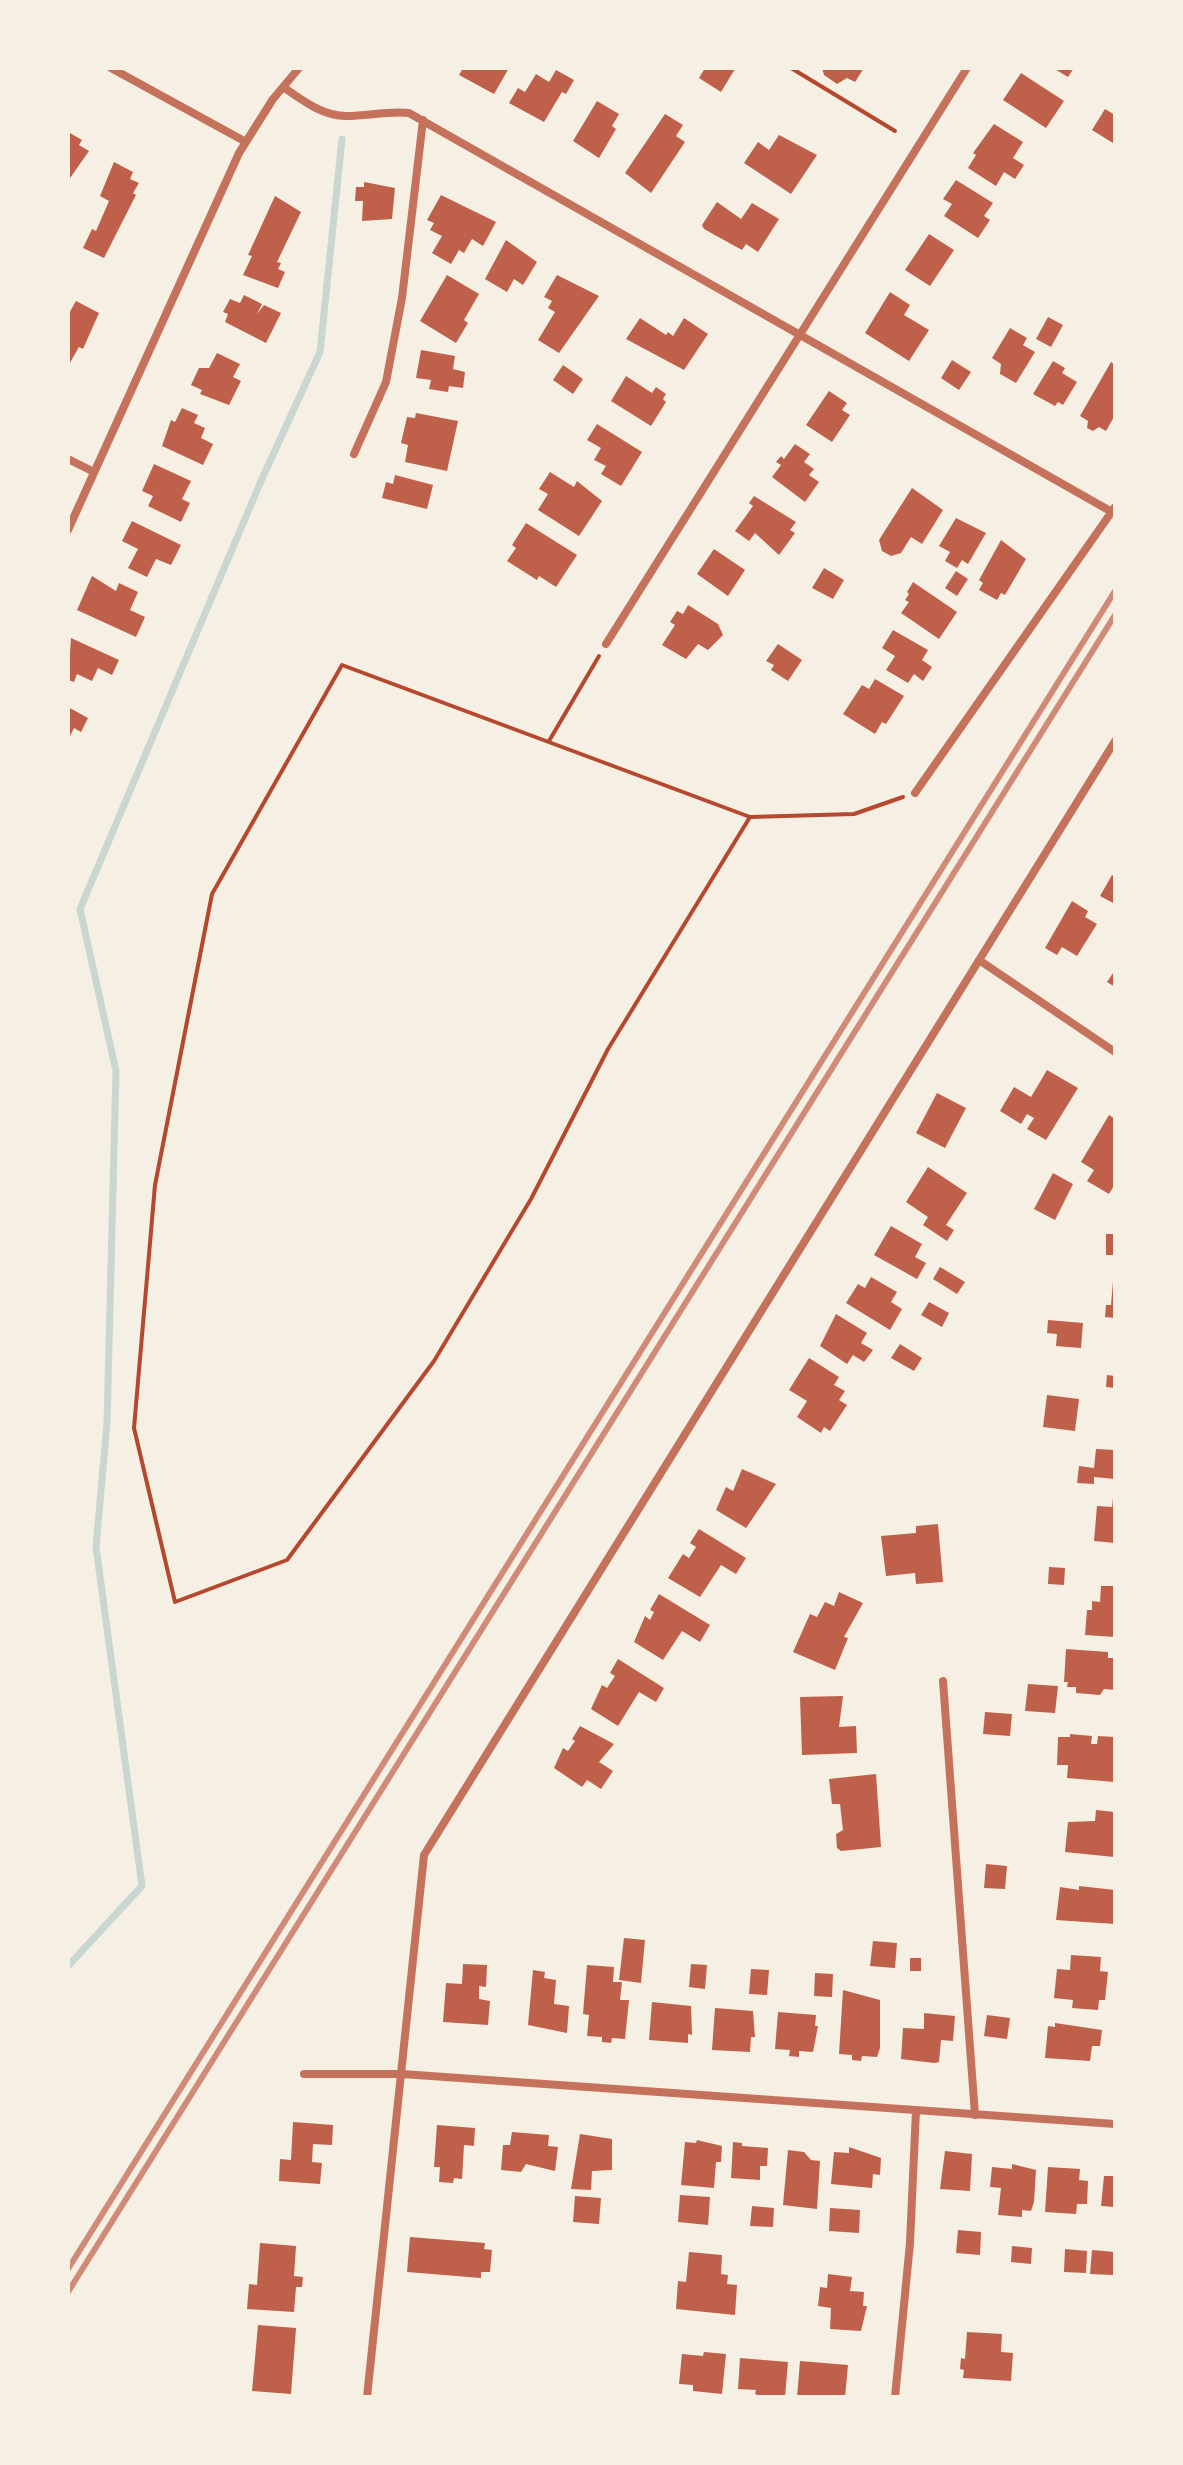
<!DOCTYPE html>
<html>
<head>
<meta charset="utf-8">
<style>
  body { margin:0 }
  #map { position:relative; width:1183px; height:2465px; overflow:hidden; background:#f6efe4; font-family:Signika,sans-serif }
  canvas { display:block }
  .frame { position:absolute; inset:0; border:70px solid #f6efe4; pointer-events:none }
</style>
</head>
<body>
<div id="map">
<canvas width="1183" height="2465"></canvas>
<div class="frame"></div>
</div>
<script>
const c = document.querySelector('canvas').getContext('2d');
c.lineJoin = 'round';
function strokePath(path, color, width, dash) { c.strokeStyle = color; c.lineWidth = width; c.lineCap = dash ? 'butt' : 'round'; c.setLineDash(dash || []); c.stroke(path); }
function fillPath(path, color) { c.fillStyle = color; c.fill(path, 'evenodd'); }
const stream = new Path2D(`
  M68,1966L142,1886L96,1547L107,1423L116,1071L80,909L261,481L320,352L342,139`);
const building = new Path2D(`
  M463,68H509L494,94L459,75Z
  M705,68H733L735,69L721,92L699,78Z
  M822,68H864L855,82L847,78L837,84L824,75Z
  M1053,68H1074L1068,77Z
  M556,70L574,80L566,94L562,92L544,122L509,103L518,88L525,92L536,74L549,82Z
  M1021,73L1064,101L1046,128L1003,100Z
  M597,101L619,114L612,126L616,129L599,158L573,141Z
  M1105,109L1115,115L1113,143L1092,130Z
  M665,114L683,125L676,136L685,142L651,193L625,173Z
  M994,124L1023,142L1013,158L1024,165L1015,179L1004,172L996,186L968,168L976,155L973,153Z
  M70,133L82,140L79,145L89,151L68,181Z
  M779,135L817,155L791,194L744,163L758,142L769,150Z
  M114,162L133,172L130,179L139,183L133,193L136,195L104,258L83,248L92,229L96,231L109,201L100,196Z
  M956,180L993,203L984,216L990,220L978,238L944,216L952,204L943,199Z
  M364,182L395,188L392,219L362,221L363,201H355L356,187H364Z
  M441,195L496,222L483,246L472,239L464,253L459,250L451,264L432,253L442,236L430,230L434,223L427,220Z
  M275,196L301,212L277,262L281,263L278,269L285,272L278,288L243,275L252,256L248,255Z
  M717,202L741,219L752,203L779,219L758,252L746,244L742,250L704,229L702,225Z
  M929,234L954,250L930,286L905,270Z
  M506,240L537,262L523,285L514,279L507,292L485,279Z
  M447,275L479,294L464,320L468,323L456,343L420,321Z
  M557,275L599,296L559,353L538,340L555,312L548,308L552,301L544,297Z
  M890,292L910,305L904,315L929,330L909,361L865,333Z
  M244,295L262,304L257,314L264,305L281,313L266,343L225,322L228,314L223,312L230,299L240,303Z
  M76,301L99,313L83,349L79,347L68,366V315Z
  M1048,317L1063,325L1051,347L1036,339Z
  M640,318L666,335L668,332L673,336L684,318L708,334L684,370L626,339Z
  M1010,328L1027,338L1023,345L1035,352L1016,383L1000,374L1001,364L992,358Z
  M421,350L455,356L453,369L465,372L463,388L449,386L448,392L429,389L431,380L416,378Z
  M217,353L240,364L233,377L241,381L229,405L200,394L202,390L191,385L199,368H209Z
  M952,360L971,372L959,390L941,378Z
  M1053,361L1065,368L1062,373L1077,382L1063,405L1058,402L1055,406L1033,394Z
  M1111,362L1115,365V415L1106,431L1099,427L1093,431L1087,428L1088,421L1080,416Z
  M563,365L583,379L573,394L553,380Z
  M626,376L652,393L656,387L666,394L663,399L666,402L651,426L611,401Z
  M829,391L847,403L842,410L850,415L832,442L806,425Z
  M182,408L198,415L194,423L205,428L201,438L213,444L203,465L162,446L171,420L175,422Z
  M416,413L458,421L447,471L405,462L408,445L401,443L407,417L415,418Z
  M597,424L642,452L621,486L601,474L606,466L594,460L601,448L587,440Z
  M795,444L810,454L804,462L814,469L809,475L819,482L805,502L772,477L781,465L776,462L781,456L784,459Z
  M154,464L191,481L182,499L190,503L181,522L148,506L153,496L142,491Z
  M550,472L574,487L577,481L602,501L579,536L538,510L548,494L539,489Z
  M395,475L433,485L427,509L382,498L386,482L393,484Z
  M912,488L943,510L922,544L911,537L901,553L891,556L882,551L879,540Z
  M754,496L796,522L790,530L795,533L779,555L755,533L749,541L735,531L753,506L749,503Z
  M956,518L986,533L968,564L962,560L957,568L945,561L950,552L939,546Z
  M132,521L181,545L171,565L156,559L147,577L128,568L138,549L122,541Z
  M526,523L577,555L556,587L539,576L537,580L507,561L516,548L512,545Z
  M1001,540L1026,559L1005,595L1001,593L997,600L979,590L983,583L979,580Z
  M714,549L745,570L728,596L697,574Z
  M824,568L844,580L833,599L812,588Z
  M956,571L968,579L957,596L945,588Z
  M92,576L116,591L119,583L138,592L130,610L145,617L136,637L77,610Z
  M913,582L957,612L939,639L901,613L909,602L905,600L909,594L907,592Z
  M688,605L718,624L723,635L708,650L698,644L686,659L662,645L675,625L670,622L677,611L683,614Z
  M893,630L928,650L922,660L932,667L923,681L914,674L908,683L886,670L895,656L882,648Z
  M71,638L119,660L112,675L98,668L92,681L77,674L74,682L68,680Z
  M778,644L802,660L788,681L771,670L774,665L766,661Z
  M875,679L904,696L886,724L882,722L875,734L843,714L862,685L869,689Z
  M68,707L88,718L81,732L74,728L68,740Z
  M1112,875L1115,877V904L1100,896Z
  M1072,901L1088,911L1085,917L1097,924L1077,956L1062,947L1057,955L1045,948Z
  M1115,970V987L1107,982Z
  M1047,1070L1078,1088L1046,1140L1027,1129L1034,1118L1027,1114L1021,1124L1000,1111L1014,1087L1031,1097Z
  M937,1093L966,1108L945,1148L916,1133Z
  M1109,1115L1115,1119V1184L1109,1194L1087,1181L1094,1170L1081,1162Z
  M928,1167L967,1193L946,1225L954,1230L947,1241L923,1225L928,1217L906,1202Z
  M1053,1173L1073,1184L1055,1220L1034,1209Z
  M891,1226L922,1244L915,1257L926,1263L917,1279L874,1255Z
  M1106,1234H1115V1255H1106Z
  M940,1267L965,1282L957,1294L933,1279Z
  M871,1277L897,1292L891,1302L902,1309L890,1330L846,1303L858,1284L865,1288Z
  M1113,1281L1115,1318L1105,1317L1106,1305H1111Z
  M929,1302L949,1313L942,1327L921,1315Z
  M836,1314L867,1333L861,1343L873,1350L864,1362L853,1355L847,1364L820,1346Z
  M1048,1320L1083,1323L1081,1348L1056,1346L1057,1334L1047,1333Z
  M900,1344L922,1358L914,1371L891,1358Z
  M809,1358L839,1377L834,1385L845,1391L839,1400L847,1405L830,1431L824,1427L821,1433L797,1417L807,1401L789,1390Z
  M1107,1375L1115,1376V1388L1106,1387Z
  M1047,1395L1079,1399L1075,1431L1043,1427Z
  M1096,1449L1115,1450V1479L1094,1477V1484L1077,1483L1079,1466L1094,1468Z
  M742,1469L776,1484L746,1528L716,1510L726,1487L733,1491Z
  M1113,1498L1115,1543L1094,1541L1097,1506L1112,1507Z
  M938,1524L943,1582L916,1584L915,1573L886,1576L881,1536L916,1533V1526Z
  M699,1529L746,1558L736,1574L721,1565L700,1597L668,1578L683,1554L689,1558L696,1547L690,1543Z
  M1049,1567L1065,1568L1064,1585L1048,1584Z
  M1101,1586H1115V1637L1085,1635L1087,1610H1092V1601L1100,1602Z
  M839,1592L863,1603L844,1637L848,1638L835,1670L793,1652L810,1614L817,1617L825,1602L834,1606Z
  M659,1594L710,1625L700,1642L682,1631L663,1660L634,1642L645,1616L650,1620L654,1612L650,1610Z
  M1066,1649L1108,1652V1658H1115V1690L1104,1689L1100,1695L1076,1693V1687H1067L1068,1682H1064Z
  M618,1659L664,1688L656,1702L639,1692L618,1726L591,1709L602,1685L607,1688L615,1676L610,1673Z
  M1028,1684L1058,1686L1055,1713L1025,1711Z
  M843,1696L839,1727L856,1726L857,1753L802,1755L800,1697Z
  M985,1712L1012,1714L1010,1736L983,1734Z
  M580,1726L614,1744L599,1762L613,1771L601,1789L587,1780L582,1787L554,1768L563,1748L568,1751L575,1741L572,1739Z
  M1070,1734L1092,1736L1091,1744H1097L1098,1736L1115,1737V1782L1067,1778L1068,1765H1057L1058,1737H1070Z
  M876,1774L881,1847L841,1851L837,1848L836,1834L843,1830L840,1804H832L829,1779Z
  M1096,1810L1115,1812L1114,1857L1065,1852L1068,1822L1095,1821Z
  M986,1864L1007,1866L1005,1889L984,1888Z
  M1079,1886L1115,1890V1924L1056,1920L1060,1887L1079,1890Z
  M624,1938L645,1940L641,1983L619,1980Z
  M873,1941L897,1943L895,1968L870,1966Z
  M1071,1955L1101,1957L1100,1971L1108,1972L1105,2000H1099L1098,2010L1072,2008L1073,2000L1054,1998L1057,1969L1070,1970Z
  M910,1958H921V1971H910Z
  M463,1964L487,1965L486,1987L479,1986V1999L490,2001L488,2025L443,2022L446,1983L462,1984Z
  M691,1964L707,1965L705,1989L689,1987Z
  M587,1965L614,1967L613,1982H622L620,2000H629L625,2039L612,2038L611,2043L602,2042V2037L587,2036L589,2015L583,2014Z
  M751,1969L769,1970L767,1995L749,1994Z
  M533,1970L545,1972L544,1978L556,1980L554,2004L569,2006L567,2033L528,2025Z
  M815,1973L833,1974L832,1997L814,1996Z
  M843,1990L880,2000V2048L877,2057L862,2056L861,2061L852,2060V2055L839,2054Z
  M652,2002L691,2006L692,2035L688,2034V2043L649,2040Z
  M715,2008L753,2011L755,2037H751L750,2052L712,2050Z
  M778,2012L816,2015L815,2026H818L813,2052L799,2051V2057L789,2056L790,2050L775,2049Z
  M924,2013L955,2016L953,2041L941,2040L939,2062L934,2063L901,2059L903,2028L924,2029Z
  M987,2015L1010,2018L1007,2039L984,2036Z
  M1055,2023L1102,2030L1100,2046H1092L1090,2061L1045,2058L1048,2026L1055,2027Z
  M293,2122L333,2125L332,2145L313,2144L312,2162L322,2163L320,2184L279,2181L280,2159L291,2160Z
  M437,2125L475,2128L474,2146L464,2145L462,2179L454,2178L453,2183L439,2182L440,2167H434Z
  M512,2132L549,2135L548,2146L558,2147L555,2171L526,2164L521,2172L501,2170L503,2145H510Z
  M580,2134L612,2139V2170L592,2171L591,2190L571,2189Z
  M697,2140L722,2146L721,2162H716L714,2188L681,2185L685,2142L696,2143Z
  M733,2142L742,2143V2146L768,2148L767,2166H760V2180L731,2178Z
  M849,2147L881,2158L880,2175L873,2174L872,2188L831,2184L834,2152L849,2153Z
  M788,2150L804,2152L811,2160L820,2161L817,2209L783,2205Z
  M945,2151L972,2154L970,2191L940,2189Z
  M1012,2164L1036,2170L1034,2202L1031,2211L1022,2210V2217L998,2215L1001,2188L990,2187L992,2167L1012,2169Z
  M1048,2167L1080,2169L1079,2180L1088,2181L1087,2204H1077L1076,2214L1045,2212Z
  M1104,2176H1115V2207L1101,2206Z
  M680,2195L710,2197L708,2225L678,2222Z
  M575,2196L601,2198L599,2224L573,2222Z
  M752,2206L774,2208L773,2227L750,2226Z
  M830,2208L860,2210L859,2233L829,2231Z
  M958,2230L981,2232L980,2255L956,2253Z
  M410,2237L485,2243L484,2249L492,2250L490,2272H481V2278L407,2272Z
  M260,2243L296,2246L294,2276L303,2277L302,2287H296L294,2312L247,2309L249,2284L257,2285Z
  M1012,2246L1032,2248L1031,2264L1011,2262Z
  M1065,2249L1087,2251L1086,2273L1064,2272Z
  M1092,2250L1115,2252L1113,2275L1090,2274Z
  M689,2252L722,2255L721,2274L728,2275L727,2284L737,2285L735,2315L676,2309L678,2281L686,2282Z
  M828,2274L852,2277L850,2291L864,2292L863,2306H867L861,2331L830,2329L831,2308L818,2306L820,2287L827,2288Z
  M258,2325L296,2328L291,2394L252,2391Z
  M967,2332L1002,2334L1001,2352L1013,2353L1011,2381L963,2378L964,2370L960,2369L961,2358L965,2359Z
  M704,2352L726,2354L722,2394L693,2391V2385L679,2384L682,2354L703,2356Z
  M740,2358L788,2362L785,2397H762L755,2394L756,2390L738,2389Z
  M800,2361L848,2365L845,2397H797Z`);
const path = new Path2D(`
  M791,68L895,131
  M549,741L599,656
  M750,817L608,1049L531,1199L434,1361L287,1560L175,1602L134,1428L155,1185L212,894L342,665L750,817L854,814L903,797`);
const minor = new Path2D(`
  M111,68L246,142
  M283,87C302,100 322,116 346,116C368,116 387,111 409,113L1112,512
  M354,454L386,382L402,298L423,120
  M68,459L94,472
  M68,530L239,153L273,99L299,68
  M606,644L967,68
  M915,793L1115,507
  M979,960L1115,1052
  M943,1681L975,2115
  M304,2074H402L1115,2124
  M367,2397L424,1855L1115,741
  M895,2397L910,2243L916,2110`);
const rail = new Path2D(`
  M68,2269L1115,591
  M68,2292L1115,615`);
strokePath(stream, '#c9d6d2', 7);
fillPath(building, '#bf614a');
strokePath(path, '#b5482f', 4);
strokePath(minor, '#c5725c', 8);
strokePath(rail, '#cf8b77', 6);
</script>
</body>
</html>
